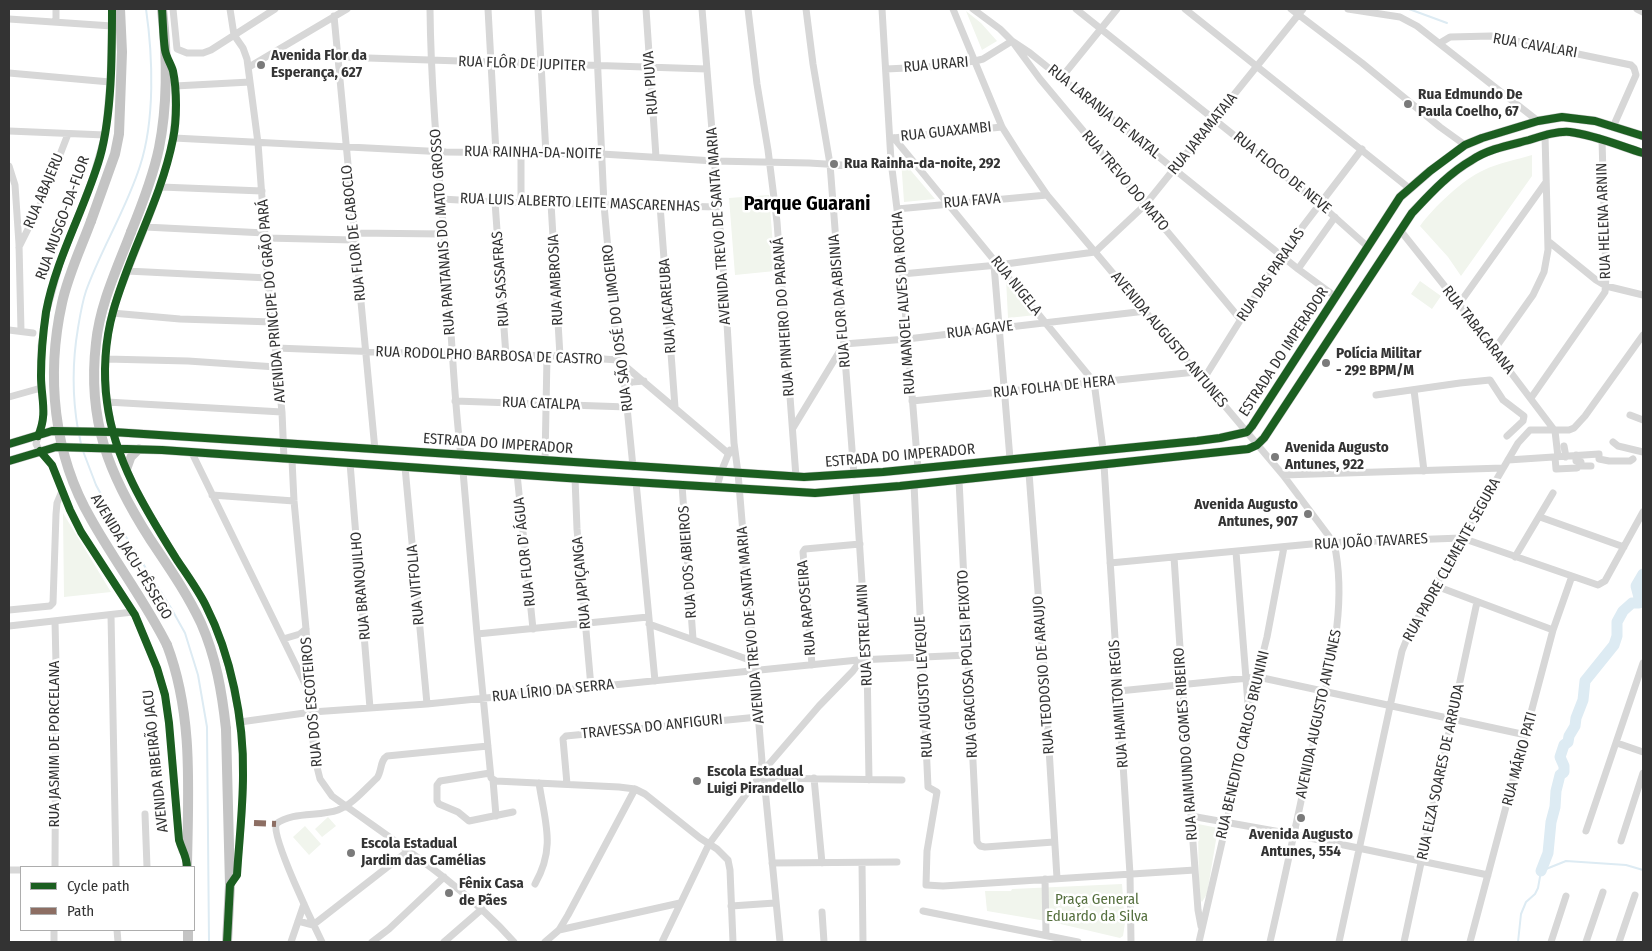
<!DOCTYPE html>
<html>
<head>
<meta charset="utf-8">
<style>
  body { margin:0 }
  #map { position:relative; width:1652px; height:951px; overflow:hidden; background:#fff; font-family:"Fira Sans Condensed",sans-serif }
  canvas { display:block }
  .frame { position:absolute; inset:0; border:10px solid #333; pointer-events:none }
  .legend { position:absolute; left:20px; top:866px; width:175px; height:65px; box-sizing:border-box; background:#fff; border:1px solid #adadad; margin:0; padding:6px 9px; list-style:none; font-size:15px; color:#333 }
  .legend li { display:flex; align-items:center; gap:10px; height:25px }
  .legend b { width:25px; border:1px solid #adadad }
</style>
</head>
<body>
<div id="map">
<canvas width="1652" height="951"></canvas>
<div class="frame"></div>
<ul class="legend">
<li><b style="height:6px;background:#1b5e20"></b>Cycle path</li>
<li><b style="height:6px;background:#8d6e63"></b>Path</li>
</ul>
</div>
<script>
const c = document.querySelector('canvas').getContext('2d');
c.lineJoin = 'round';
function fillPath(path, color) { c.fillStyle = color; c.fill(path, 'evenodd'); }
function strokePath(path, color, width, dash) { c.strokeStyle = color; c.lineWidth = width; c.lineCap = dash ? 'butt' : 'round'; c.setLineDash(dash || []); c.stroke(path); }
function drawText(font, color, halo, rows, align = 'center') {
  c.font = font + ' "Fira Sans Condensed",sans-serif'; c.lineWidth = 5; c.setLineDash([]); c.textBaseline = 'middle'; c.strokeStyle = halo; c.fillStyle = color; for (const [text, x, y, turn = 0] of rows) {
    c.save(); c.translate(x, y); c.rotate((+turn || 0) * Math.PI / 180); c.textAlign = isNaN(turn) ? turn : align; if (halo) c.strokeText(text, 0, 0); c.fillText(text, 0, 0); c.restore();
  }
}
const green = new Path2D(`
  M966,11L981,23L997,41L982,50Z
  M1532,155V176L1461,276L1448,257L1420,226C1433,208 1463,179 1484,170C1498,163 1516,160 1532,155Z
  M901,159L935,199L904,202Z
  M769,195L775,271L735,275L729,198Z
  M1006,279L1036,315L1008,318Z
  M1420,281L1441,296L1432,309L1411,294Z
  M63,513L111,592L64,597Z
  M328,817L336,826L322,837L315,829Z
  M1198,824L1218,828L1207,894L1202,902L1199,898Z
  M305,826L321,844L309,855L293,837Z
  M1122,884L1125,923L1123,936L1120,938L1052,922L987,911L985,891H1011L1012,889Z`);
const stream = new Path2D(`
  M1409,9L1447,23
  M78,430C72,395 72,363 78,328C80,316 82,303 86,291C101,249 126,210 140,166C155,120 153,57 146,9
  M79,434L81,444
  M83,451L96,485L111,513L171,608L185,633L198,675L207,727L209,942
  M1518,942L1521,914L1526,902L1535,894L1538,888L1541,871L1566,861L1626,865L1643,870`);
const river = new Path2D(`
  M1541,871L1548,853L1551,822L1555,807L1556,791L1560,775L1564,772V766L1560,757L1564,745L1568,742L1569,736L1575,726L1576,718L1583,700L1585,681L1614,645L1617,636V622L1623,611L1632,603H1639L1640,601L1636,586L1643,574`);
const minor = new Path2D(`
  M112,9L110,82L105,135L93,177L60,263L47,310L41,346V388L44,414L36,444L40,451L52,465L70,510L81,532L135,615L157,668L165,695L169,723L179,840L182,851L187,858
  M173,9L177,49L187,53H203L211,50L275,9
  M230,9L234,35L243,48L247,59L258,143L268,280L282,412L284,459
  M430,9C431,101 441,193 448,285C452,343 454,398 461,456
  M488,9L496,153
  M538,9L546,154
  M595,9L604,205L618,360L625,387L633,467
  M646,9L656,157
  M748,9L757,84L768,150L777,222L796,477
  M806,9L813,64L830,164L854,475
  M882,9L891,161L897,209L918,469
  M953,9L1002,127L1021,157L1047,195L1283,475L1334,543C1349,610 1327,679 1313,745C1299,811 1285,877 1270,942
  M973,9L1000,29L1012,41L1040,79L1241,320
  M1076,9L1320,204L1368,247
  M1185,9L1409,188
  M1291,9L1362,63L1440,127L1465,145
  M1348,9L1400,17L1417,26L1538,121
  M1637,9L1643,12
  M334,16L375,450
  M9,19L112,26
  M56,22V9
  M1012,41L1030,53L1298,269L1336,297
  M1440,43L1450,37L1491,36L1631,65L1634,68L1636,75L1613,127
  M167,57C174,73 175,87 175,104C176,167 145,223 124,281C120,291 115,302 112,313C107,336 104,363 106,386C109,452 146,510 180,564C188,577 198,590 205,604C217,626 224,649 230,673C236,700 242,727 243,754C245,794 240,835 237,875L230,884
  M337,57L707,69
  M249,67L347,9
  M886,69L928,67L975,61L983,59L1012,41
  M9,73L110,82
  M1061,78L1117,9
  M175,86L250,82
  M9,131L105,135
  M174,138L446,152L602,154L714,161L809,163L858,166L891,161
  M893,138L1002,127
  M894,138L1094,382L1103,449
  M521,154V202
  M9,166L15,185L19,244L21,331
  M161,187L262,191
  M441,199L495,202L718,207
  M495,202L506,356
  M551,203L560,356
  M660,205L675,407
  M897,209L1047,195
  M145,227L265,233
  M1400,230L1459,304L1555,431L1558,457
  M354,233L444,234
  M265,238L354,240
  M1548,241L1596,280L1606,286L1643,295
  M19,247L42,201L68,134
  M1095,252L1145,205L1303,9
  M994,265L1010,459
  M1298,269L1335,217
  M127,271L268,278
  M902,274L998,265L1095,252
  M1459,304L1546,182
  M112,313L180,319L273,322
  M9,330L33,333
  M276,348L407,353L560,356L618,360L729,454
  M1494,350L1533,295L1544,272L1548,250L1545,135
  M106,359L188,361L276,367
  M1203,380L1281,255L1362,149
  M625,387L632,382L644,381
  M1414,390L1424,471
  M1376,395L1460,383L1490,380L1503,400L1524,416L1523,421L1507,436
  M9,397L41,388
  M1531,398L1605,292L1606,277L1602,140
  M455,401L627,407
  M912,401L1196,372
  M107,402L282,412
  M1630,415L1643,420
  M793,428L844,344L907,339L1146,311
  M1613,442L1618,446L1643,452
  M1564,446L1566,457
  M192,453L309,692
  M1576,455V461L1581,462V466H1591
  M1555,457L1556,469L1577,468
  M292,460L294,501L306,629L314,755L320,779L332,796C395,842 462,884 514,942
  M1508,460L1599,454V459L1609,461H1630L1633,459
  M545,461L547,356
  M350,463L370,708
  M1104,465L1130,874L1131,942
  M405,467L427,704
  M463,471L477,634L491,778L496,781L619,787L635,789L645,794L700,838L717,849L728,860L730,870L733,942
  M1029,473L1045,684L1057,878
  M517,474L533,629
  M1283,475L1503,468
  M575,478L577,529L591,687
  M959,480L977,842L980,846L985,847L1054,842
  M636,482L655,681
  M914,484L928,787L937,792L927,851L926,885L943,886L1195,870
  M682,485L693,639
  M717,487L721,472L730,450
  M856,490L867,660L869,780
  M212,495L294,501
  M1540,517L1624,547
  M1236,552L1248,704
  M1174,557L1192,829L1198,910L1201,926
  M1515,557L1553,493
  M1110,563L1322,543L1462,538L1598,585L1605,581L1643,512
  M1436,586L1553,630
  M9,610L50,606L53,603L56,514L57,503L62,491
  M111,615L116,867
  M55,621L56,664L55,867
  M649,624L755,662
  M9,626L133,612
  M477,634L648,617
  M283,639L300,634L306,629
  M812,665L803,552L805,549L860,544
  M1119,691L1258,677L1526,735
  M240,722L312,712L427,704L858,660L968,655
  M1617,743L1643,752
  M762,771L770,763L819,706L853,671L861,660
  M490,773L440,781L437,785V801L439,804L458,812L469,821L513,812
  M760,778L902,780
  M764,778L780,942
  M814,778L822,863
  M493,780L496,816
  M567,784L563,739L566,736L758,717
  M145,814L147,867
  M1191,816L1286,833L1488,875
  M1586,831L1643,663
  M1621,841L1643,773
  M772,863L897,862
  M862,863L863,942
  M9,870H21
  M1045,879L1046,935
  M535,884C556,847 545,823 539,783
  M731,906L775,903
  M923,911L1078,942
  M822,912L824,942
  M298,921L313,925L408,851
  M117,930L118,942
  M559,930L680,903
  M54,942V930
  M291,942L304,904
  M322,942C313,924 272,839 276,824C293,811 319,817 338,810C353,804 365,789 377,778C382,771 380,760 387,756L488,746
  M372,942L389,929L444,877
  M444,942L482,909
  M545,942L559,930L568,915L635,789
  M662,942L709,844L759,777L762,761L738,473L734,443L725,289L702,9
  M1199,942L1228,816L1249,710L1267,637L1284,547
  M1339,942L1402,651L1408,636L1462,538L1518,443L1530,430H1569L1574,428L1585,416L1643,335
  M1404,942L1477,602
  M1470,942L1553,630L1572,576
  M1551,942L1566,896
  M1586,942L1603,892
  M1619,942L1635,895`);
const major = new Path2D(`
  M9,444L52,431L113,432L804,477L883,472L1197,441L1220,438L1247,432L1252,426L1400,197L1430,171L1465,145L1482,138L1538,121L1562,117L1595,121L1643,136
  M9,461L56,447L162,450L567,478L815,493L900,486L1248,449L1257,445L1264,438L1412,213C1430,194 1449,173 1472,160C1488,149 1510,145 1529,140C1542,136 1556,131 1570,132C1595,135 1620,146 1643,153
  M127,468L131,457L139,449`);
const highway = new Path2D(`
  M91,221L115,154L119,134L122,52L120,9
  M131,232C142,205 153,177 159,148C168,103 167,54 162,9
  M167,645C194,716 188,792 187,867
  M226,729L230,885L227,942
  M188,942V930`);
const highwayBridge = new Path2D(`
  M91,221C81,248 68,275 62,303C46,375 53,454 91,519C115,562 145,601 167,645
  M131,232C117,269 100,304 96,343C87,421 109,475 150,539C168,566 187,593 201,623C216,657 222,692 226,729`);
const quiet = new Path2D(`
  M254,823L276,824`);
const cycleway = new Path2D(`
  M162,9C163,22 163,36 165,50C166,57 171,64 173,71C177,90 177,120 173,139C161,200 129,253 113,312C105,340 103,374 107,402C114,460 147,512 177,560C187,575 198,590 206,606C231,655 244,720 243,775C243,808 239,842 237,875L230,885L227,942
  M38,436C48,414 41,398 41,376C41,354 43,333 46,312C56,258 85,209 100,157C112,114 112,54 112,9
  M9,444L52,431L113,432L804,477L883,472L1197,441L1220,438L1247,432L1252,426L1400,197L1430,171L1465,145L1482,138L1538,121L1562,117L1595,121L1643,136
  M40,451L52,465L70,510L81,532L135,615L157,668L165,695L169,723L179,840C182,850 187,857 187,867
  M9,461L56,447L162,450L567,478L815,493L900,486L1248,449L1257,445L1264,438L1412,213C1430,194 1449,173 1472,160C1488,149 1510,145 1529,140C1542,136 1556,131 1570,132C1595,135 1620,146 1643,153`);
const markers = [
  [261,65,5,"#7a7a7a"],
  [1408,104,5,"#7a7a7a"],
  [834,164,5,"#7a7a7a"],
  [1326,363,5,"#7a7a7a"],
  [1275,457,5,"#7a7a7a"],
  [1308,514,5,"#7a7a7a"],
  [697,781,5,"#7a7a7a"],
  [1301,818,5,"#7a7a7a"],
  [351,853,5,"#7a7a7a"],
  [449,893,5,"#7a7a7a"]
];
const streetNames = [
  ["RUA CAVALARI",1535,46,10],
  ["RUA FLÔR DE JUPITER",522,64,2],
  ["RUA URARI",936,65,-5],
  ["RUA PIUVA",651,83,-94],
  ["RUA LARANJA DE NATAL",1104,112,39],
  ["RUA GUAXAMBI",946,132,-6],
  ["RUA JARAMATAIA",1203,134,-51],
  ["RUA RAINHA-DA-NOITE",533,153,1],
  ["RUA FLOCO DE NEVE",1282,173,39],
  ["RUA TREVO DO MATO",1125,181,50],
  ["RUA ABAJERU",44,191,-67],
  ["RUA FAVA",972,201,-5],
  ["RUA LUIS ALBERTO LEITE MASCARENHAS",580,203,2],
  ["RUA MUSGO-DA-FLOR",63,218,-70],
  ["RUA HELENA ARNIN",1604,221,-92],
  ["AVENIDA TREVO DE SANTA MARIA",719,226,-94],
  ["RUA PANTANAIS DO MATO GROSSO",443,232,-94],
  ["RUA FLOR DE CABOCLO",354,233,-96],
  ["RUA DAS PARALAS",1271,275,-56],
  ["RUA SASSAFRAS",501,279,-94],
  ["RUA AMBROSIA",556,280,-93],
  ["RUA NIGELA",1016,286,51],
  ["AVENIDA PRINCIPE DO GRÃO PARÁ",272,301,-95],
  ["RUA FLOR DA ABISINIA",840,301,-95],
  ["RUA MANOEL ALVES DA ROCHA",904,303,-94],
  ["RUA JACAREUBA",668,306,-94],
  ["RUA PINHEIRO DO PARANÁ",784,317,-94],
  ["RUA SÃO JOSÉ DO LIMOEIRO",618,328,-97],
  ["RUA AGAVE",980,330,-7],
  ["RUA TABACARANA",1478,330,52],
  ["AVENIDA AUGUSTO ANTUNES",1169,340,50],
  ["ESTRADA DO IMPERADOR",1284,352,-57],
  ["RUA RODOLPHO BARBOSA DE CASTRO",489,356,2],
  ["RUA FOLHA DE HERA",1054,387,-6],
  ["RUA CATALPA",541,404,2],
  ["ESTRADA DO IMPERADOR",498,444,4],
  ["ESTRADA DO IMPERADOR",900,456,-5],
  ["RUA JOÃO TAVARES",1371,542,-3],
  ["RUA FLOR D' ÁGUA",525,552,-96],
  ["AVENIDA JACU-PÊSSEGO",131,557,59],
  ["RUA PADRE CLEMENTE SEGURA",1452,560,-61],
  ["RUA DOS ABIEIROS",688,562,-94],
  ["RUA JAPIÇANGA",582,583,-95],
  ["RUA VITFOLIA",416,585,-95],
  ["RUA BRANQUILHO",361,586,-95],
  ["RUA RAPOSEIRA",807,608,-95],
  ["AVENIDA TREVO DE SANTA MARIA",751,625,-95],
  ["RUA ESTRELAMIN",865,635,-93],
  ["RUA GRACIOSA POLESI PEIXOTO",968,664,-93],
  ["RUA TEODOSIO DE ARAUJO",1044,675,-94],
  ["RUA AUGUSTO LEVEQUE",924,687,-93],
  ["RUA LÍRIO DA SERRA",553,691,-6],
  ["RUA DOS ESCOTEIROS",312,702,-95],
  ["RUA HAMILTON REGIS",1119,704,-94],
  ["AVENIDA AUGUSTO ANTUNES",1319,714,-78],
  ["TRAVESSA DO ANFIGURI",652,727,-6],
  ["RUA JASMIM DE PORCELANA",55,744,-90],
  ["RUA RAIMUNDO GOMES RIBEIRO",1186,744,-94],
  ["RUA BENEDITO CARLOS BRUNINI",1243,745,-77],
  ["RUA MÁRIO PATI",1520,759,-75],
  ["AVENIDA RIBEIRÃO JACU",156,761,-96],
  ["RUA ELZA SOARES DE ARRUDA",1441,772,-78]
];
const poiNames = [
  ["Avenida Flor da",271,56],
  ["Esperança, 627",271,73],
  ["Rua Edmundo De",1418,95],
  ["Paula Coelho, 67",1418,112],
  ["Rua Rainha-da-noite, 292",844,164],
  ["Polícia Militar",1336,354],
  ["- 29º BPM/M",1336,371],
  ["Avenida Augusto",1285,448],
  ["Antunes, 922",1285,465],
  ["Avenida Augusto",1298,505,"right"],
  ["Antunes, 907",1298,522,"right"],
  ["Escola Estadual",707,772],
  ["Luigi Pirandello",707,789],
  ["Avenida Augusto",1301,835,"center"],
  ["Antunes, 554",1301,852,"center"],
  ["Escola Estadual",361,844],
  ["Jardim das Camélias",361,861],
  ["Fênix Casa",459,884],
  ["de Pães",459,901]
];
const parkNames = [
  ["Praça General",1097,900],
  ["Eduardo da Silva",1097,917]
];
const districtNames = [
  ["Parque Guarani",807,204]
];
fillPath(green, '#f1f5ed');
strokePath(stream, '#ddebf3', 2);
strokePath(river, '#ddebf3', 11);
strokePath(minor, '#d7d7d7', 7);
strokePath(major, '#cacaca', 9);
strokePath(highway, '#c4c4c4', 10);
strokePath(highwayBridge, '#c4c4c4', 10);
strokePath(quiet, '#8d6e63', 6, [12, 6]);
strokePath(cycleway, '#1b5e20', 8);
for (const [x, y, r, color] of markers) { const dot = new Path2D(); dot.arc(x, y, r, 0, 2 * Math.PI); c.fillStyle = color; c.fill(dot); strokePath(dot, '#fff', 2); }
drawText('15px', '#333', '#fff', streetNames);
drawText('bold 15px', '#333', '#fff', poiNames, 'left');
drawText('15px', '#56703f', '#fff', parkNames);
drawText('bold 20px', '#000', '#fff', districtNames);
</script>
</body>
</html>
